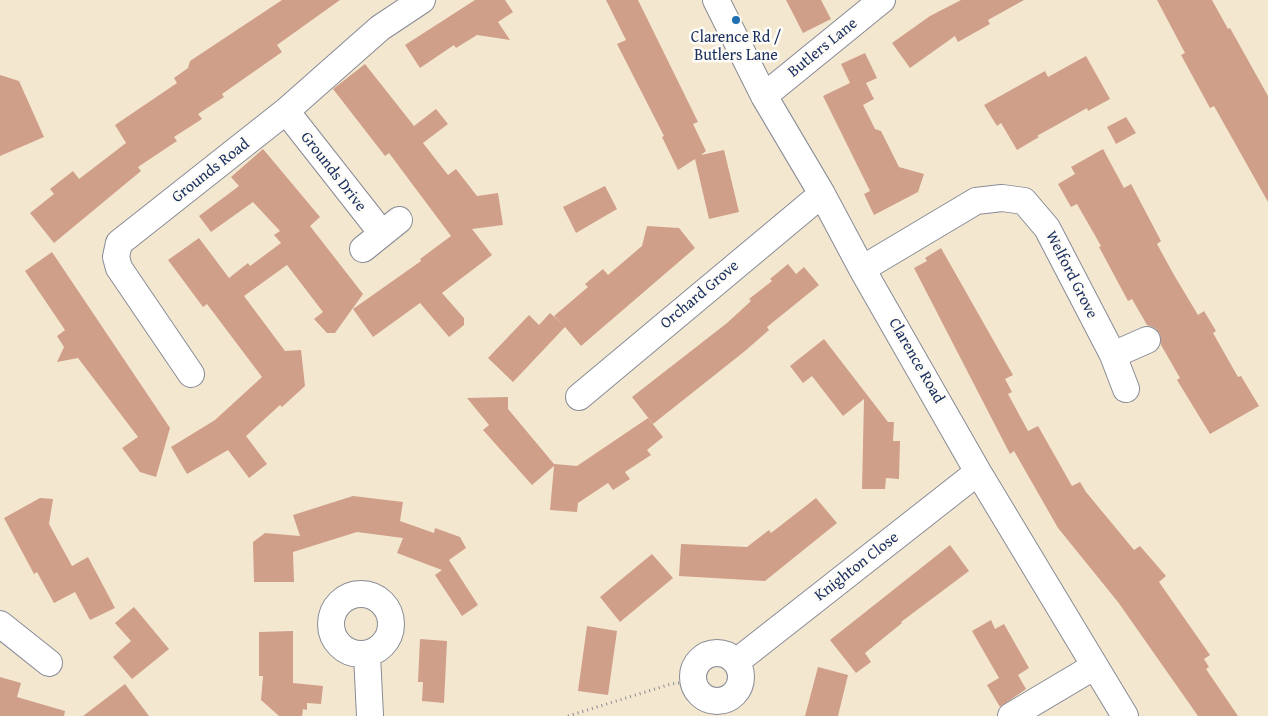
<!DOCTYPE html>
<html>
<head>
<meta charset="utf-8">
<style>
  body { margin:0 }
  canvas { display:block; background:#f4e7cf }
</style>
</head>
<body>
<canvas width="1268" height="716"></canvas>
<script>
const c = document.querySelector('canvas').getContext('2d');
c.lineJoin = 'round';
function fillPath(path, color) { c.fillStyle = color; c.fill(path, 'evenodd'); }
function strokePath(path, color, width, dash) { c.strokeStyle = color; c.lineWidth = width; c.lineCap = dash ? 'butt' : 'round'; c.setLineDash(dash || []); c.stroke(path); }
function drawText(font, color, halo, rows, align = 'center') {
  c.font = font + ' "Gentium Book Plus",serif'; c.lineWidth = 5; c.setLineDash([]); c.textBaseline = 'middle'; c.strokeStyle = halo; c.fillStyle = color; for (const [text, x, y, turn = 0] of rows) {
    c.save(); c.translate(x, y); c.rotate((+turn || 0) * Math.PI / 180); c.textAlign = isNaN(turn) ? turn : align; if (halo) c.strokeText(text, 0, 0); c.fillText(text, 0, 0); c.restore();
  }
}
const building = new Path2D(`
  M282,0H340L277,45L282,52L222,94L224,97L198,114L202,119L174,137L177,141L138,167L141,171L54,243L30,213L54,194L50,189L73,171L79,179L126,143L115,125L177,83L174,78L188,68L190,61Z
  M475,0H505L513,12L498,22L510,40L477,35L456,48L454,45L420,68L405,45Z
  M606,0H638L698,122L693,124L706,151L701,155L724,150L739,212L709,219L695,159L678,170L662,137L664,136L617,44L626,40Z
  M786,0H821L831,19L803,33Z
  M961,0H1024L988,20L990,24L958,42L955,36L910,68L892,43L930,16Z
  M1157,0H1212L1228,29L1230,28L1268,96V202L1214,106L1210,108L1181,55L1185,53Z
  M865,53L877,78L866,83L874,99L863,105L875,129L881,131L899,167L924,174L918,192L874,215L864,194L870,191L823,96L850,83L841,64Z
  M1086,56L1110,99L1088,111L1087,108L1037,136L1039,137L1017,150L1001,123L997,126L984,105L1045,71L1048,77Z
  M365,64L414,126L436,109L448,124L423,143L448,175L456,169L477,196L498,193L503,225L472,229L492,255L442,293L464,318V325L449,337L420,303L373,337L353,309L421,261L420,259L451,236L389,153L385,156L333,89Z
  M0,75L19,81L44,137L0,156Z
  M1126,117L1136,133L1116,144L1107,127Z
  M263,149L320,217L310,226L363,294L335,333H327L314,319L323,312L287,265L244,296L285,351L301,350L305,386L282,407L280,405L246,436L267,464L249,478L228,450L187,474L171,447L215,420L262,377L207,304L203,307L168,260L199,238L229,278L248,263L250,266L281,243L274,235L280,231L253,202L211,232L199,216L239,186L231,177Z
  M1103,149L1124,188L1131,184L1161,241L1157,244L1174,275L1198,315L1204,311L1216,331L1213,333L1238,377L1241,376L1259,406L1210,434L1177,380L1180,378L1161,345L1160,334L1155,328L1147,325L1132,299L1128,301L1099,247L1101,246L1077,204L1071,207L1058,184L1075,174L1071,167Z
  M605,186L617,209L576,233L563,207Z
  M647,226L679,228L695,248L581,346L565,327L513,382L488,358L529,315L539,325L550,313L563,325L554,316L588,287L585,284L603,269L608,275L642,246Z
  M941,248L1013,375L1005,379L1012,392L1008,394L1028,431L1038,426L1072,486L1080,482L1086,492L1134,550L1140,546L1166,576L1159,582L1210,655L1204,659L1209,667L1206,669L1238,716H1198L1118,602L1058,528L1014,451L1010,454L914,268L927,261L925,258Z
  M52,252L170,428L156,477L140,472L122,448L138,437L78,358L57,362L64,347L57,336L65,330L25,271Z
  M788,264L796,274L804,267L819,285L767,327L769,330L745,351L653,424L632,397L727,323L751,301L749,299L772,281L770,279Z
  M824,339L888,422H894L893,441H900L899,479L886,478L885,489H862L864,399L843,416L812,376L803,383L790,366Z
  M508,397V409L554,464L577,466L648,418L663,437L647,450L651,455L625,472L630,479L613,490L608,483L578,503L577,512L550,510L554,466L532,485L483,430L489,425L467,398Z
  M353,496L403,502L400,521L434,533L435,528L460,537L466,548L449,560L478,605L462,616L435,575L442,570L397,553L403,538L357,532L293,552L294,582H254L253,542L265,533L300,536L293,515Z
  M40,498L53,499L49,524L72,566L88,557L115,608L90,620L75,592L54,603L37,572L34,574L4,518Z
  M816,498L837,523L765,581L679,576L681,544L747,547L769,530L771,533Z
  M950,545L969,571L901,622L902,623L865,653L871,662L856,673L830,640Z
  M652,554L673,578L620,622L600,597Z
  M134,607L169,649L132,679L113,657L131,641L115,623Z
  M991,620L995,629L1004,624L1029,668L1018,675L1026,689L1000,707L987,685L999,678L972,631Z
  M587,626L617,631L608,695L578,691Z
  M293,631V683L323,686L321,704L307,703V710L303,709L302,716H279L261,700L263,676H259V632Z
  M420,639L447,641L444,703L422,701L423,682H418Z
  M818,667L848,675L838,716H805Z
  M0,677L21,683L17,697L65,711L64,716H0Z
  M125,684L149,716H83Z`);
const path = new Path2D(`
  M568,716L671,684L693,681`);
const minor = new Path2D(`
  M716,0L764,96L822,194L862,269L978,472L1125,716
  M764,96L882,0
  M286,111L381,232
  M363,249L399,220
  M862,269L976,201L1002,198L1024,201L1047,228L1113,355L1126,389
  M1113,355L1147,340
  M191,374L119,268L116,257L119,243L286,111L380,28L422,0
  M579,397L822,194
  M331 624a30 30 0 1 1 60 0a30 30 0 1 1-60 0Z
  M0,624L49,663
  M693 677a24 24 0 1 1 48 0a24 24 0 1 1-48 0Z
  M367,655L370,716
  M736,662L978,472
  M1011,716L1095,666`);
const markers = [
  [736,20,5,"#1f6fb2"]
];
const poiNames = [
  ["Clarence Rd /",736,38],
  ["Butlers Lane",736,56]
];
const streetNames = [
  ["Butlers Lane",823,48,-39],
  ["Grounds Road",211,171,-38],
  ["Grounds Drive",333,172,52],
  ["Welford Grove",1071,275,63],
  ["Orchard Grove",700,295,-40],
  ["Clarence Road",916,361,60],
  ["Knighton Close",857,567,-38]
];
fillPath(building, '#d09f8a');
strokePath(minor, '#888b96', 28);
strokePath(path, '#888b96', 3, [1, 4]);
strokePath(minor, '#fff', 26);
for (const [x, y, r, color] of markers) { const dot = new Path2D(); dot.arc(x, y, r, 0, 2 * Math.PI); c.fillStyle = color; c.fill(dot); strokePath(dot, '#fdfcf7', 2); }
drawText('16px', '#1b2f5e', '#fdfcf7', poiNames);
drawText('16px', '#1b2f5e', '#fdfcf7', streetNames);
</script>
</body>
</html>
